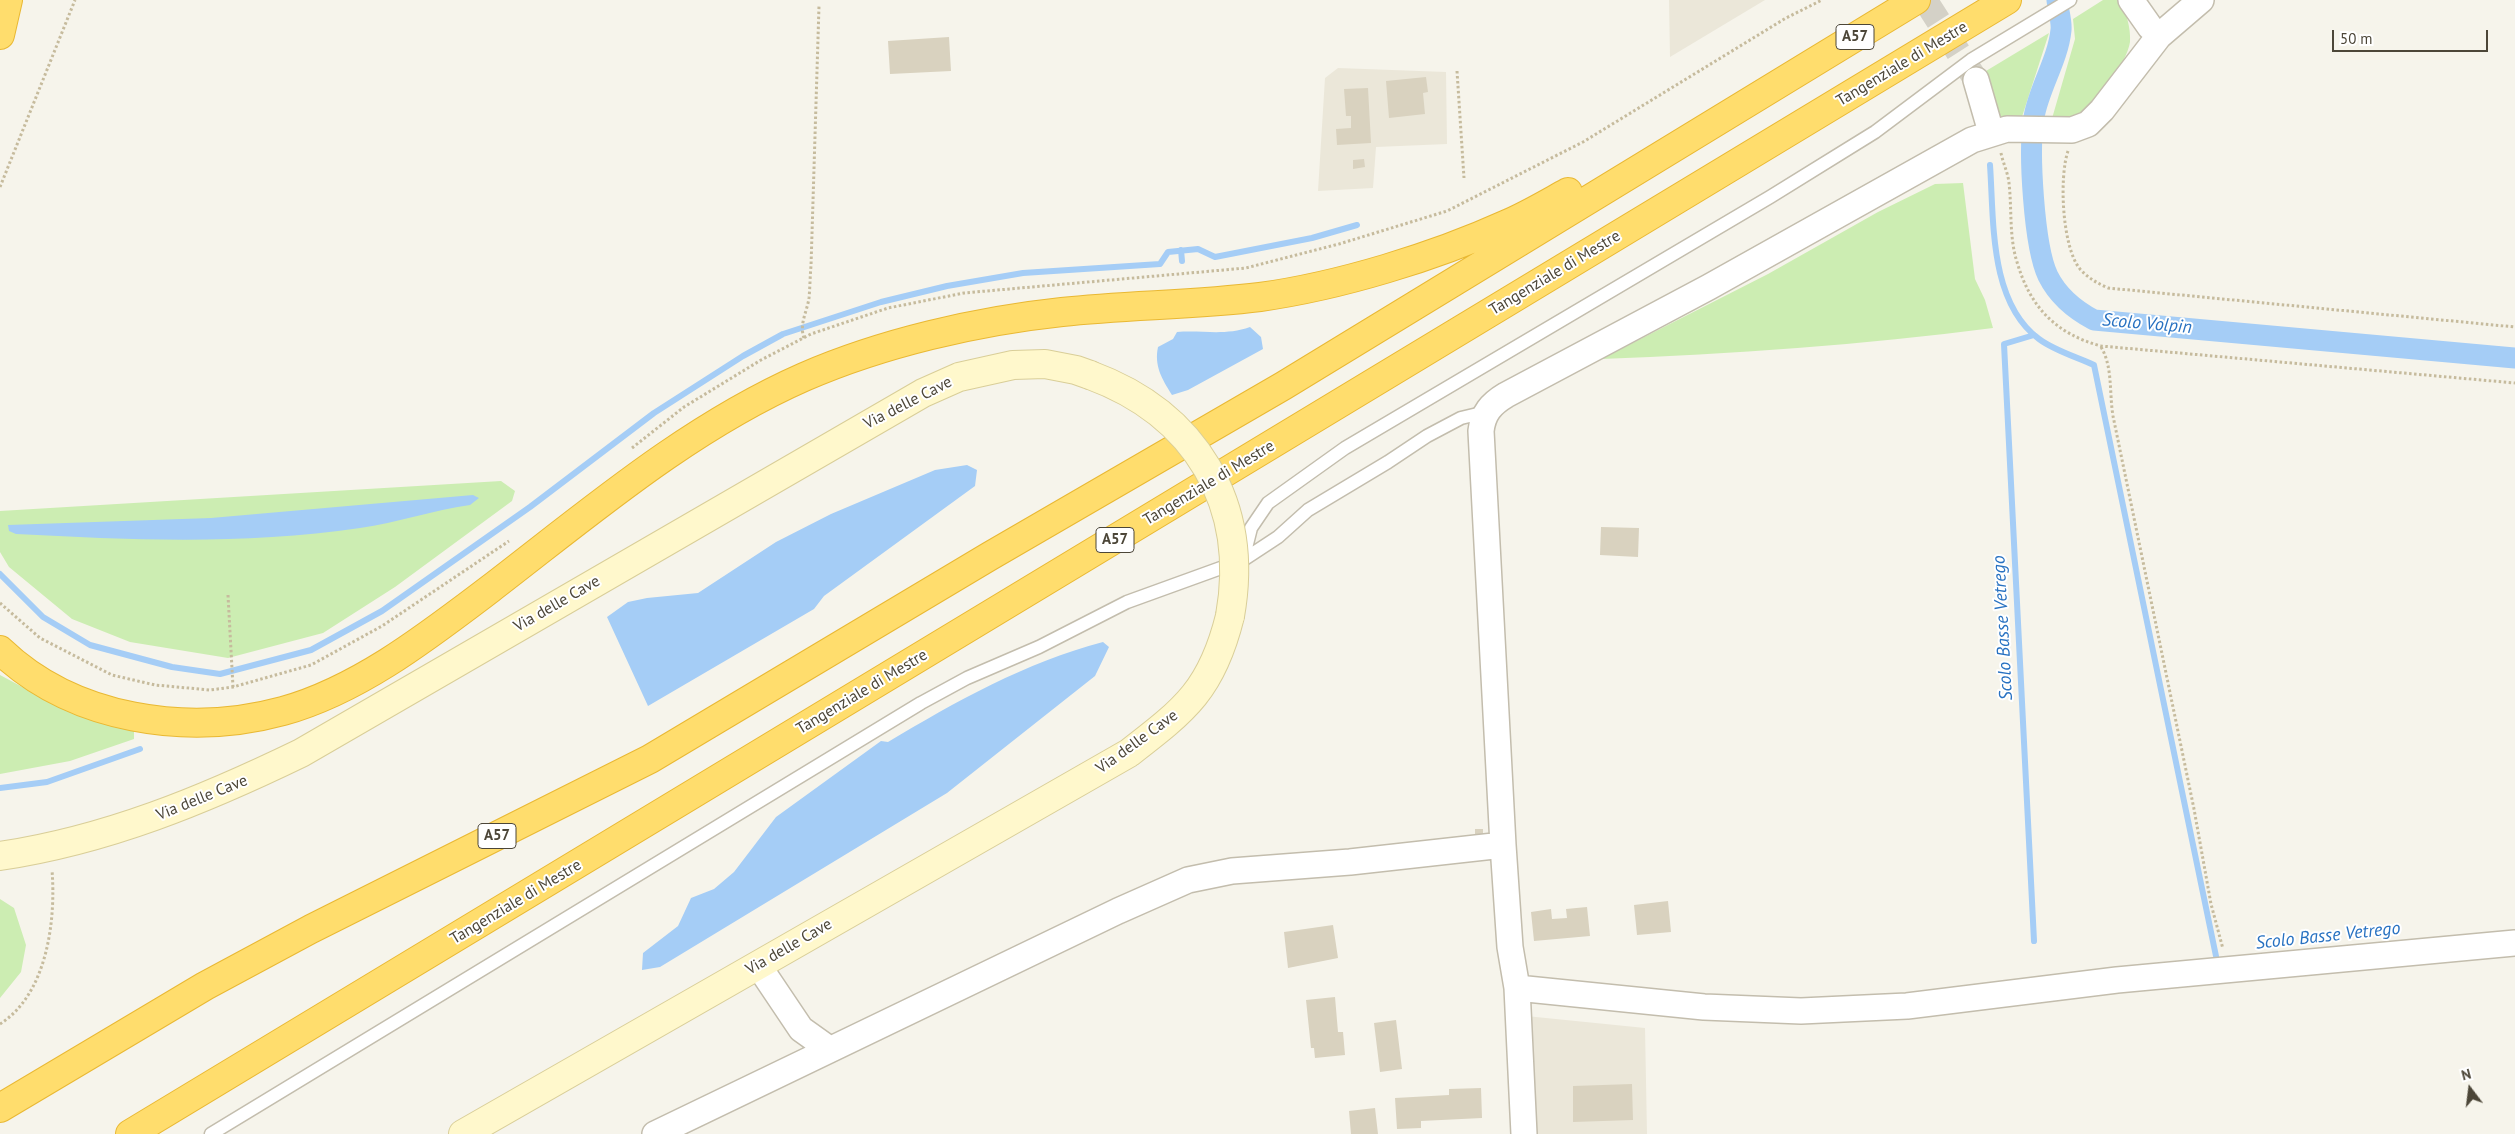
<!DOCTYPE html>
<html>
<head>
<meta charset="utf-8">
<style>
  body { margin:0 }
  #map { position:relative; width:2515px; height:1134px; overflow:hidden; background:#f6f4eb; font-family:"PT Sans",sans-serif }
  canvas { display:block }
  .north { position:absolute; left:2445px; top:1064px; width:50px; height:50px; -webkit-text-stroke:4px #fff; paint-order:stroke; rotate:345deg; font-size:14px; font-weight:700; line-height:20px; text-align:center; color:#4c4638 }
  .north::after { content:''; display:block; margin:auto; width:18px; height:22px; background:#4c4638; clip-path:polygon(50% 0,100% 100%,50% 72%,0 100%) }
  .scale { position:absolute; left:2332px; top:30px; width:156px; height:22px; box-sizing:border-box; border:2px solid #4c4638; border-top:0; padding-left:6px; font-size:15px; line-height:18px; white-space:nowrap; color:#4c4638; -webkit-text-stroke:4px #fff; paint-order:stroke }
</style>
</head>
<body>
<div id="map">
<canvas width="2515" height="1134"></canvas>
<div class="north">N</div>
<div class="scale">50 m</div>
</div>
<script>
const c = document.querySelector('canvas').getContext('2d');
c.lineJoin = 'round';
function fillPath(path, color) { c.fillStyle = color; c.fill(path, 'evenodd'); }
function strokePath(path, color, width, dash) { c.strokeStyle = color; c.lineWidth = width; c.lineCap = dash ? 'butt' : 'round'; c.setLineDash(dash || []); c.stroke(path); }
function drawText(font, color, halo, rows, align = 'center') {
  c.font = font + ' "PT Sans",sans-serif'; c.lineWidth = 4; c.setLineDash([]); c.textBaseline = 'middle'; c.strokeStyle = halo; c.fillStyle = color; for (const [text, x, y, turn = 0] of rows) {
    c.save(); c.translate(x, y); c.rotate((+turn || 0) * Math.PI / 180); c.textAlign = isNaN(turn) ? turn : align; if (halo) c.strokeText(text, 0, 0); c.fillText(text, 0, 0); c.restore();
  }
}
const residential = new Path2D(`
  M1669,0H1765L1670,57Z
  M1338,68L1446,72L1447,144L1376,147L1373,188L1318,191L1325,78Z
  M1526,1016L1645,1028L1647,1134H1532Z`);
const green = new Path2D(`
  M2103,0H2121C2126,13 2131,28 2130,42C2127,62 2098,104 2081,115C2074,120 2060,120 2051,122L2075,39L2073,19Z
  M2049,33L2020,123L1998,121L1981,74Z
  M1963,183L1975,279L1985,300L1993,328C1863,345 1732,354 1601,359L1768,274L1878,212L1935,184Z
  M501,481L515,491L512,501L395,587L323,633L228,658L130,642L72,619L9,567L0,552V511Z
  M0,675L71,713L134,731V739L70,761L0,774Z
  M0,899L14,908L26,945L21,972L0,998Z`);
const water = new Path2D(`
  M1250,327L1261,337L1263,349L1188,390L1172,395C1162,379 1154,366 1158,347L1173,339L1177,332C1203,330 1225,336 1250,327Z
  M967,465L977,470L975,486L824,596L814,609L648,706L607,617L628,602L647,598L698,593L776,542L831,514L935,470Z
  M473,495L479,498L470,505C433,510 397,523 360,528C245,545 131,540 16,534L9,531L8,525L211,518Z
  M1103,642L1109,647L1095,676L947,793L660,967L642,970L643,953L678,926L691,898L714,889L734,872L776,817L881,741L888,742C955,702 1026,662 1103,642Z`);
const stream = new Path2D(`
  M1990,165C1994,221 1989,302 2039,339C2055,351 2077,357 2094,365L2217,961
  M1181,250L1182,261
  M0,574L43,617L90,645L172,667L220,674L311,650L382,611L530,507L654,413L743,356L783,334L881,302L947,286L1023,273L1160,264L1168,252L1198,249L1215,257L1312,238L1357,225
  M0,788L47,782L140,749
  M2034,941L2004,344L2034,335`);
const canal = new Path2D(`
  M2057,0C2058,9 2062,21 2061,30C2058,60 2039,88 2034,117C2028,150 2034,247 2048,276C2058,296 2075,310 2094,320L2515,358`);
const building = new Path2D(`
  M949,37L951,71L890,74L888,41Z
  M1426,77L1428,92L1423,93L1425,114L1389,118L1386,81Z
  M1368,88L1371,143L1337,145L1336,129L1351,128V116H1346L1344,89Z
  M1364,159L1365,167L1353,169V160Z
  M1601,527L1639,528L1638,557L1600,555Z
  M1475,829H1483V840H1475Z
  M1668,901L1671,932L1637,935L1634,905Z
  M1587,907L1590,936L1534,941L1531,912L1551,909L1552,919L1567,918L1566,909Z
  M1333,925L1338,958L1288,968L1284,932Z
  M1335,997L1338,1032H1343L1345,1055L1315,1058L1314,1048H1311L1306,1000Z
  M1396,1020L1402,1069L1380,1072L1374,1023Z
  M1632,1084L1633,1120L1573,1122V1086Z
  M1481,1088L1482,1118L1421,1121V1128L1397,1129L1395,1098L1449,1095V1089Z
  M1375,1108L1378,1134H1351L1349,1111Z`);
const minorTunnel = new Path2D(`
  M1925,0L1976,80`);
const path = new Path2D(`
  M1457,71L1464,178
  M2068,151C2059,177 2062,247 2080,269C2088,278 2097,283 2108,288L2515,327
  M2001,153C2003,163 2008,173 2009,183C2012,209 2009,237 2017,262C2030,307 2056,334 2101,346L2515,383
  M0,187L75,0
  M804,338C799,324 807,312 809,298C810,288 810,276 811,266L819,6
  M2101,347C2113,367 2109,392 2113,416L2194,809L2211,904L2223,949
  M632,448L684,407L761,360L811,334L888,308L964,293L1246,268L1339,244L1447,211L1583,142L1786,18L1822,0
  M228,595L233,687
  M0,603L40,638L112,675L155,685L210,690L233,687L311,665L382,626L509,541
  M0,1024C47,994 56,921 52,870`);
const service = new Path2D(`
  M1243,560L1251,528L1268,503L1345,448L1770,197L1875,132L1971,60L2070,0
  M211,1134L921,703L967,678L1039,647L1127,602L1243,560L1278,537L1308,510L1388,462L1427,436L1461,418L1486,412`);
const minor = new Path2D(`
  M2131,0L2150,27L2159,36
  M1976,80L1991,132
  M758,965L801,1029L829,1049
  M1517,988L1704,1007L1801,1011L1907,1006L2117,980L2515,943
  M655,1134L1118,911L1188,880L1232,871L1350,862L1503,845
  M1524,1134L1517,988L1510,947L1503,845L1481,431C1483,413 1491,404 1506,395L1709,287L1972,140L2007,129L2072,130L2088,124L2102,110L2159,36L2201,0`);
const secondary = new Path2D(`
  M0,856C107,840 204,800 301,753L923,393L959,377L1013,365L1045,364L1076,370L1090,375
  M463,1134L1129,753C1186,709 1212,689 1230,616`);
const motorway = new Path2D(`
  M0,35L8,0
  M0,650C73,720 188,737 283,711C359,690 428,636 490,589C589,513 688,428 804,377C882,343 977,321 1062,312C1127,305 1195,305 1260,297C1339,286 1434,257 1507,224C1528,215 1548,203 1568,192
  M0,1108L205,986L311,929L650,759L990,556L1283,386L1916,0
  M130,1134L2007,0`);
const secondaryBridge = new Path2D(`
  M1090,375C1196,414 1250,504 1230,616`);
const shields = [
  [1855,37,38],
  [1115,540,38],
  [497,836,38]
];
const shieldNames = [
  ["A57",1855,37],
  ["A57",1115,540],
  ["A57",497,836]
];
const streetNames = [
  ["Tangenziale di Mestre",1902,64,-31],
  ["Tangenziale di Mestre",1555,273,-31],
  ["Via delle Cave",908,403,-27],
  ["Tangenziale di Mestre",1209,483,-31],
  ["Via delle Cave",557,604,-30],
  ["Tangenziale di Mestre",862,692,-31],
  ["Via delle Cave",1137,742,-36],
  ["Via delle Cave",202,798,-22],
  ["Tangenziale di Mestre",516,902,-31],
  ["Via delle Cave",789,947,-30]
];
const waterNames = [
  ["Scolo Volpin",2147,324,5],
  ["Scolo Basse Vetrego",2003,628,-93],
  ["Scolo Basse Vetrego",2328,936,-6]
];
fillPath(residential, '#ebe7d9');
fillPath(green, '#ccedb2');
fillPath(water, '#a5cdf6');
strokePath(stream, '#a5cdf6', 6);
strokePath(canal, '#a5cdf6', 21);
fillPath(building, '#d9d2bf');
strokePath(minorTunnel, '#d4d1c7', 25, [25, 12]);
strokePath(service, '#c3bdad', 15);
strokePath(minor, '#c3bdad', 28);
strokePath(secondary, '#d9ce98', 30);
strokePath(motorway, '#e9b833', 30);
strokePath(path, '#c6bb9d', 3, [2.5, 2.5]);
strokePath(service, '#fff', 12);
strokePath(minor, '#fff', 25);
strokePath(secondary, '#fff8cc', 28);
strokePath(motorway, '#ffdd6d', 28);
strokePath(secondaryBridge, '#d9ce98', 30, []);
strokePath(secondaryBridge, '#fff8cc', 28);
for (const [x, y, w] of shields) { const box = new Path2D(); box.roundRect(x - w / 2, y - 12.5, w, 25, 4); c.fillStyle = '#fff'; c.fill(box); strokePath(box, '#4c4638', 1); }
drawText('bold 15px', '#4c4638', null, shieldNames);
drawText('16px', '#4c4638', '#fff', streetNames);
drawText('italic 18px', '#2771c1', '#fff', waterNames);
</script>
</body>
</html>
